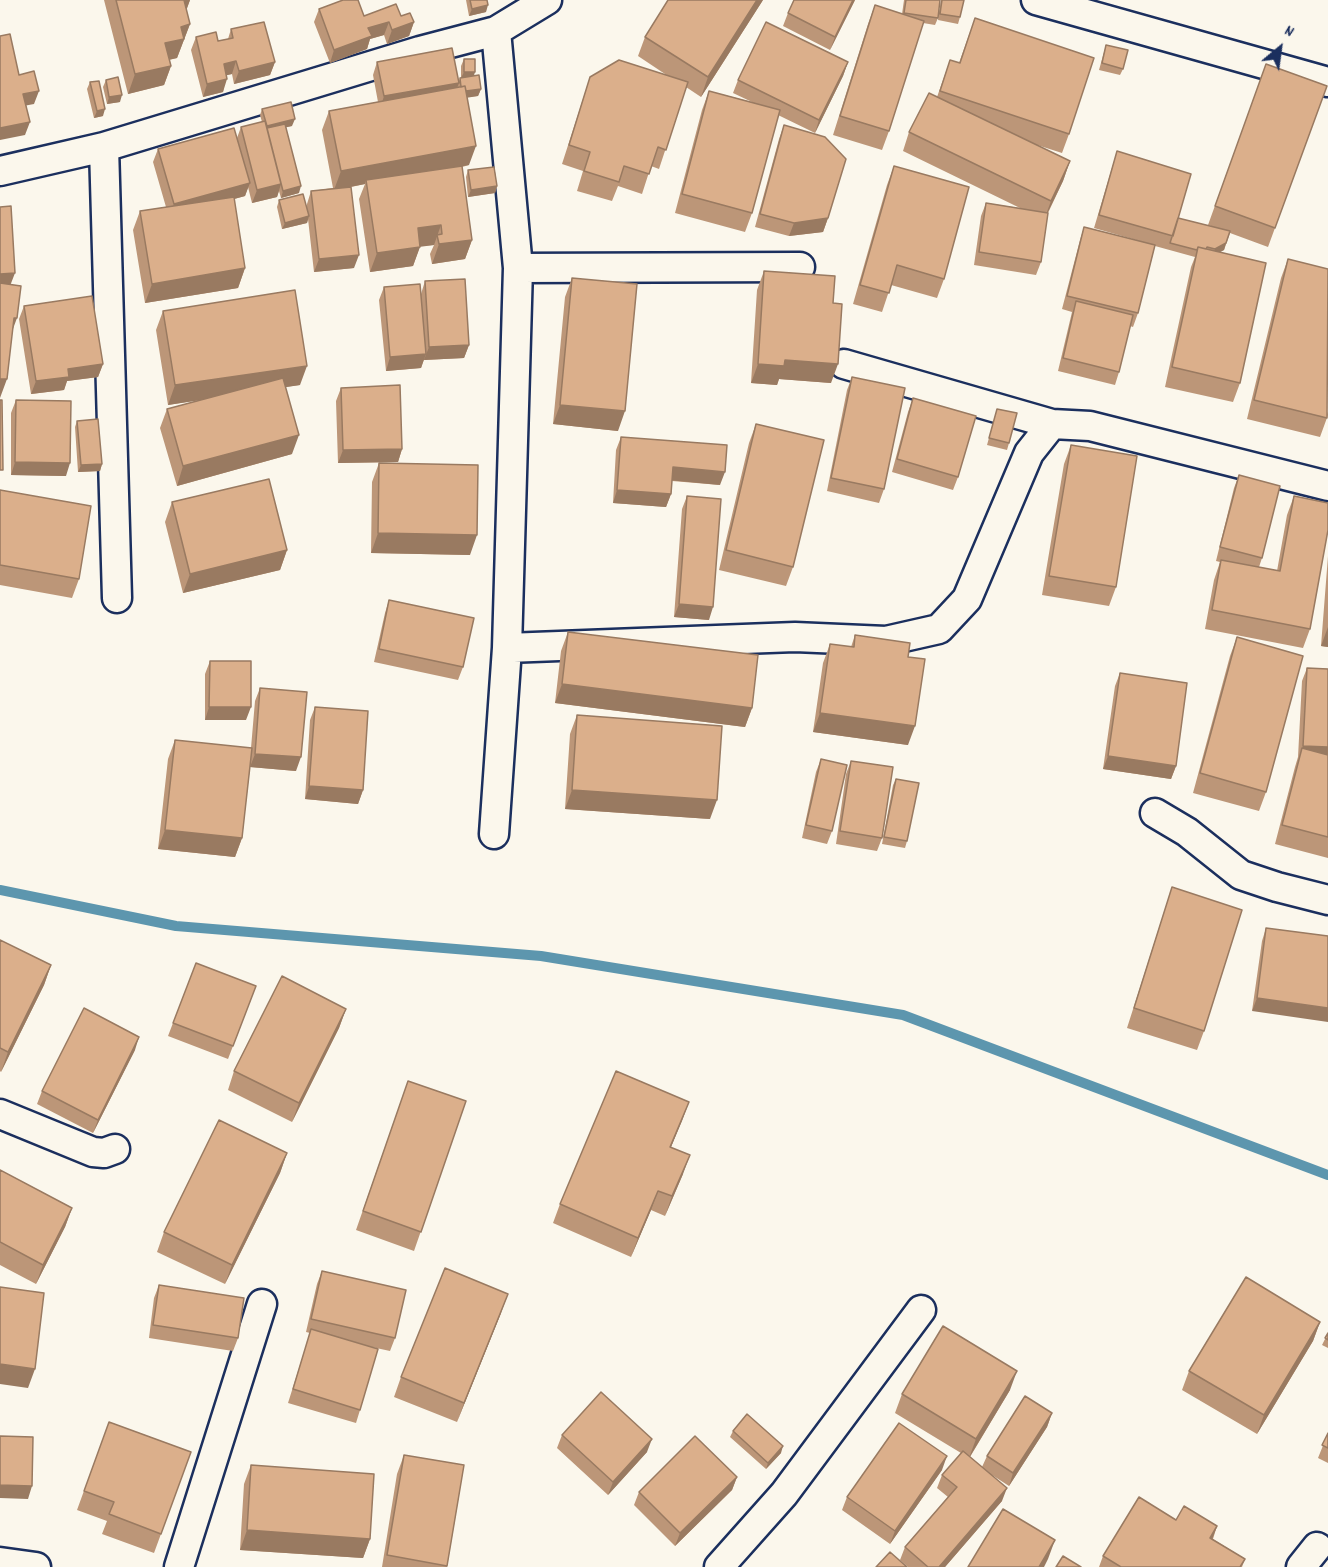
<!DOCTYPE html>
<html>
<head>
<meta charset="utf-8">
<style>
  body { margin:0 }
  #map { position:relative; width:1328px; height:1567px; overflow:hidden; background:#fbf7ec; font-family:Dekko,sans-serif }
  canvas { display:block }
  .north { position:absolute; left:1250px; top:18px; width:60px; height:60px; -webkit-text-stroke:4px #fbf7ec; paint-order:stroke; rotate:29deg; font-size:16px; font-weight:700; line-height:24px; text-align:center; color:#1b2f5e }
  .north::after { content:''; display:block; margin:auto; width:21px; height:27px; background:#1b2f5e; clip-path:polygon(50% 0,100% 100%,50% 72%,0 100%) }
</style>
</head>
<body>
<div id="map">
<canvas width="1328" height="1567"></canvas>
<div class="north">N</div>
</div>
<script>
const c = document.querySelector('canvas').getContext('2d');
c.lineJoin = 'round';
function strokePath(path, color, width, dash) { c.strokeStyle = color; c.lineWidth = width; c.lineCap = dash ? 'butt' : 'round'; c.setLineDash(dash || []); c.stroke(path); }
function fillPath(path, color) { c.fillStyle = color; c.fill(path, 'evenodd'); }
const stream = new Path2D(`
  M0,890L176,926L541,956L903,1015L1328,1175`);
const street = new Path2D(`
  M1036,0L1328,82
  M104,147L117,598
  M0,171L104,147L420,51L496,31L547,0
  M518,268L800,267
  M844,364L1052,424
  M507,648L795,637L886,641L939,629L967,599L1029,453L1052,424L1090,426L1328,486
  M1155,813L1187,832L1241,875L1277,887L1328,900
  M494,834L507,648L518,268L496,31
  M0,1114L93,1152L104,1153L115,1149
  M0,1562L36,1567
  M179,1567L262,1304
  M719,1567L784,1494L921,1310
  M1301,1567L1317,1547`);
const wall = new Path2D(`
  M104,0H190L186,10L190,24L177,58L169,60L171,66L164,85L128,94Z
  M466,0H487L486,12L469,16Z
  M763,0L701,97L686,87L659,169L651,166L642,194L618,186L612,201L577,191L583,171L562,164L590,77L668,76L638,56L645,37Z
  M855,0L830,50L783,26L788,13Z
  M904,0H940L938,18L935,25L923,23L889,131L882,150L833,135L868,24L875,5L902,14Z
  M941,0H964L960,17L958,24L938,20Z
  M319,9L364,16H401L414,22L409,36L387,44L384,35L370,39L367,49L330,63L314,22Z
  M975,18L1069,134L1062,153L1034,144L1070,161L1063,181L1048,213L1041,262L1036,275L974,265L981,216L986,203L1020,208L903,151L909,132L937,97L950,60L959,63Z
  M231,29L275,62L270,75L234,84L232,74L226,75L223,92L203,97L191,50L196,37L218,41L228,39Z
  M1106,45L1123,69L1120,75L1099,70Z
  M464,59L481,89L478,96L467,97L469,165L462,167L472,240L465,259L432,264L430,254L434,245L420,246L413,266L370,272L359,199L365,184L351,187L354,268L314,272L308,219L307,223L282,229L277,207L279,200L307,209V204L311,191L333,188L322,130L329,111L378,102L373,75L377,62L459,81L460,78H461V66Z
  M848,62L843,76L815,133L778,115L752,213L745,232L675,213L702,110L709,91L752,102L733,93L738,80Z
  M1266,64L1327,86L1268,247L1230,233L1224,250L1219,252L1240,383L1233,402L1165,387L1191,267L1195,257L1155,246L1138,313L1133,327L1130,326L1119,372L1115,385L1058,371L1072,312L1062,309L1080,240L1084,227L1143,242L1094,228L1117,151L1178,218L1214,227L1208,225Z
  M106,80L120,102L107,104L103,87Z
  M90,82L103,116L94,118L87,89Z
  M262,109L292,126L286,127L299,193L281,198L279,191L277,197L252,203L248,187L245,196L234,199L245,268L238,288L145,303L133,230L140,211L166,207L153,162L158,149L237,138L241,127L262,122L260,115Z
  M784,125L828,218L823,232L789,236L755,227L779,139Z
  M894,166L944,279L937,298L891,285L882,312L853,304L887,185Z
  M468,170L497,186L495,193L468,197L466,177Z
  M1288,259L1328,415L1320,437L1247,419L1281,278Z
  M764,271L833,303L831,383L779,379L777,385L751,383L757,290Z
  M572,278L618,431L553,424L565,297Z
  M425,281L469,345L464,358L424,360V359L421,368L386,371L379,300L384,287L421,294Z
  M24,306L103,364L98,377L67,381L64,390L31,394L19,319Z
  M163,311L300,385L285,387L292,454L177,486L160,428L167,409L205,399L168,405L156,330Z
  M852,377L884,489L879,503L827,491L847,390Z
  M341,388L402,449L398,462L338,463L336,401Z
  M913,398L958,477L953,490L892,472L908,412Z
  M16,400L66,476L11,475V413Z
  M997,409L1009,443L1007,450L987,445Z
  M77,421L102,464L100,471L78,472L75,427Z
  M756,424L793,567L786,586L719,570L749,443Z
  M621,437L720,485L672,481L671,494L666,507L613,503L616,450Z
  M1071,445L1116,587L1109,606L1042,595L1064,464Z
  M379,463L470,555L371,553L372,482Z
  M1239,475L1262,558L1259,567L1277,571L1287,515L1294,496L1310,629L1303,648L1205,629L1214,580L1220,562L1216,561L1234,488Z
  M0,490L79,579L72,598L0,585Z
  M687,496L709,620L674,617L682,509Z
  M172,502L287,550L280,570L183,593L165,522Z
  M1328,556V647L1321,646Z
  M389,600L463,667L458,680L374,662L385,613Z
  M568,632L752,708L745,727L555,703L561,651Z
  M855,635L908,657V745L813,732L823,663L830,644L851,647Z
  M1237,637L1266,792L1259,811L1193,793L1230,656Z
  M210,661L246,720H205V674Z
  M1307,668L1328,669V858L1275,844L1295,767L1298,757L1302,681Z
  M1120,673L1176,766L1171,779L1103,769L1115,686Z
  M260,688L296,771L250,767L242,838L235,857L158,849L168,759L175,740L251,748L255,701Z
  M315,707L363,790L358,804L305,799L310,720Z
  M577,715L710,819L565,809L570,734Z
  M821,759L832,831L827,844L802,838L816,772Z
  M851,761L882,838L877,851L836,844L846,774Z
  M896,779L907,841L905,848L882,844L893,785Z
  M1172,887L1204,1031L1197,1050L1127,1028Z
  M1266,928L1328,936L1252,1011L1262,941Z
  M0,940L51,965L44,985L1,1072L0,1071Z
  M196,963L256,986L228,1059L168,1036Z
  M346,1009L339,1028L292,1122L228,1090L234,1071Z
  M135,1050L93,1133L37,1104L42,1091Z
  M408,1081L466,1101L414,1251L356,1230Z
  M689,1102L671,1147L683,1174L665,1216L651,1210L631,1257L553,1223L560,1204Z
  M287,1153L280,1173L225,1284L157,1252L164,1232Z
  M0,1170L72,1208L65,1227L36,1284L0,1265Z
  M322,1271L395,1338L390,1351L367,1346L360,1410L356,1423L288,1403L310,1333L306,1332L317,1284Z
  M159,1285L238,1338L233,1351L149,1338L154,1298Z
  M501,1313L457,1422L394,1397L401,1377Z
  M1320,1322L1313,1341L1257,1434L1182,1390L1189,1371Z
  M1328,1333V1348L1322,1345Z
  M1010,1390L970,1457L982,1467L987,1456L1052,1413L1047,1427L1009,1486L992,1475L1002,1501L945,1567H908L900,1560L905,1547L948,1497L937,1488L942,1475L961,1453L895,1413L902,1394Z
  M109,1422L191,1452L154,1553L102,1534L107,1521L77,1510Z
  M733,1431L781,1453L766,1469L730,1437Z
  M1328,1433V1463L1318,1458Z
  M562,1435L647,1452L608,1495L557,1448Z
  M404,1455L464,1465L447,1567H382L397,1474Z
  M251,1465L370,1539L363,1558L240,1550L244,1484Z
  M942,1470L890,1544L842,1510L847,1497Z
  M737,1477L732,1490L675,1546L634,1505L639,1492Z
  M1176,1520L1217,1526L1213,1539L1245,1559L1242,1567H1099L1103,1556Z`);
const shadedWall = new Path2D(`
  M183,0H190L184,17Z
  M757,0H763L701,97L708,77Z
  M853,0H855L830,50L835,37Z
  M488,5L486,12L469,16L472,9Z
  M389,22L384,35L370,39L367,49L330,63L334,50L368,28Z
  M414,22L409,36L387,44L392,30Z
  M190,24L177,58L158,62L165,43L181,27Z
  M236,61L232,74L219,77L224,64Z
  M275,62L270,75L234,84L239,71Z
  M848,62L843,76L815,133L819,120Z
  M171,66L164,85L128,94L135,74Z
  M464,72H475L473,79L461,78Z
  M227,79L223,92L203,97L207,84Z
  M459,83L454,96L380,109L384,96Z
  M481,89L478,96L459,99L461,92Z
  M39,91L34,104L18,107L23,94Z
  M122,95L120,102L107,104L109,97Z
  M105,109L103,116L94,118L97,111Z
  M295,119L292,126L265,132L267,126Z
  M30,122L25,135L0,140V128Z
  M476,146L469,165L367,184L366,180L365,184L334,190L341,171Z
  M1070,161L1063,181L1044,220L1051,201Z
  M250,183L245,196L169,217L174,204Z
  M281,184L277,197L252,203L257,190Z
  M301,186L299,193L281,198L283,191Z
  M497,186L495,193L468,197L471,190Z
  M309,216L307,223L282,229L285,223Z
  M828,218L823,232L789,236L794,223Z
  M441,225L434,245L411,248L418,228Z
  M472,240L465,259L432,264L439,244Z
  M1226,243L1224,250L1213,256L1215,249Z
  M420,247L413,266L370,272L377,253Z
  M359,255L354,268L314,272L319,259Z
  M245,268L238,288L145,303L152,284Z
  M15,273L10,286H0V274Z
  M14,318H17L10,337Z
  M469,345L464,358L424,360L429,347Z
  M426,354L421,368L386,371L390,357Z
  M785,360L838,364L831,383L779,379L777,385L751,383L758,364Z
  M103,364L98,377L67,381L64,390L31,394L36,381L68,369Z
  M307,366L300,385L168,405L175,385Z
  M0,379H7L0,398Z
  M560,405L625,411L618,431L553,424Z
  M299,435L292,454L177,486L183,466Z
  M402,449L398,462L338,463L343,450Z
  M15,462L70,463L66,476L11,475Z
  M102,464L100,471L78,472L81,465Z
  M673,467L725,472L720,485L668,480Z
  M617,490L671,494L666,507L613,503Z
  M378,533L477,535L470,555L371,553Z
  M287,550L280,570L183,593L190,574Z
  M679,604L713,607L709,620L674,617Z
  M1328,627V647L1321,646Z
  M562,684L752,708L745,727L555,703Z
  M209,707H251L246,720H205Z
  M820,713L915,726L908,745L813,732Z
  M1303,746L1328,747V761L1300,755Z
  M255,754L301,757L296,771L250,767Z
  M1108,756L1176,766L1171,779L1103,769Z
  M309,786L363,790L358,804L305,799Z
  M572,790L717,800L710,819L565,809Z
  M165,830L242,838L235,857L158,849Z
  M51,965L44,985L1,1072L8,1052Z
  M1257,998L1328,1008V1022L1252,1011Z
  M346,1009L339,1028L292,1122L299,1103Z
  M139,1037L135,1050L93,1133L98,1120Z
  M689,1102L682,1121L663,1166L670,1147Z
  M287,1153L280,1173L225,1284L232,1265Z
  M690,1155L683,1174L665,1216L672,1196Z
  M658,1191L651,1210L631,1257L638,1238Z
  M72,1208L65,1227L36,1284L43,1265Z
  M508,1294L501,1313L457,1422L464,1403Z
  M1320,1322L1313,1341L1257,1434L1264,1415Z
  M0,1364L35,1369L28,1388L0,1384Z
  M1017,1371L1010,1390L969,1458L976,1439Z
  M1052,1413L1047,1427L1009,1486L1013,1473Z
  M652,1439L647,1452L608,1495L613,1482Z
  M783,1446L781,1453L766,1469L768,1463Z
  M947,1456L942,1470L890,1544L895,1531Z
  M737,1477L732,1490L675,1546L680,1533Z
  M0,1485L32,1486L28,1499L0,1498Z
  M1007,1488L1002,1501L945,1567H939Z
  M1217,1526L1210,1545V1538Z
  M247,1530L370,1539L363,1558L240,1550Z
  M1055,1540L1048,1559L1044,1567H1039Z`);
const building = new Path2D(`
  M116,0H184L190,24L181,27L184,39L165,43L171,66L135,74Z
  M343,0H358L364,16L396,4L401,16L410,13L414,22L392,30L389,22L368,28L372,36L334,50L319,9Z
  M470,0H487L488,5L472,9Z
  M668,0H757L708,77L645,37Z
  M794,0H853L835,37L788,13Z
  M906,0H940L938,18L904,13Z
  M942,0H964L960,17L940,14Z
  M875,5L924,21L889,131L840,116Z
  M975,18L1094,58L1069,134L940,91L950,60L960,63Z
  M264,22L275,62L239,71L236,61L224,64L227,79L207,84L196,37L216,32L218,41L233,38L231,29Z
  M766,22L848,62L819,120L738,80Z
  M10,34L19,75L34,71L39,91L23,94L30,122L0,128V36Z
  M1106,45L1128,50L1123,69L1102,63Z
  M452,48L459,83L384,96L377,62Z
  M464,59H475V72H464Z
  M619,60L688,82L666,150L658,147L649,174L624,166L619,182L584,171L590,152L569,145L590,77Z
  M1266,64L1327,86L1275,228L1215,206Z
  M479,75L481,89L466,91L465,86L461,87L460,78Z
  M118,77L122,95L109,97L106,80Z
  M99,81L105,109L97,111L90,82Z
  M465,86L476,146L341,171L329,111Z
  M709,91L780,110L752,213L682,194Z
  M929,93L1070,161L1051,201L909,132Z
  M291,102L295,119L267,126L262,109Z
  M265,121L281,184L257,190L241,127Z
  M285,124L301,186L283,191L267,128Z
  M784,125L825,137L846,159L828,218L794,223L760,214Z
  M234,128L250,183L174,204L158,149Z
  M1117,151L1191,174L1173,236L1099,215Z
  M462,166L472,240L439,244L437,235L442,234L441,225L418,228L420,247L377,253L366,180Z
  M894,166L969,187L944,279L897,265L889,293L860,285Z
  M494,167L497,186L471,190L468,170Z
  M351,187L359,255L319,259L311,191Z
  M303,194L309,216L285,223L279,200Z
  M234,197L245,268L152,284L140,211Z
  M986,203L1048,213L1041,262L979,252Z
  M11,206L15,273L0,274V207Z
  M1178,218L1230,231L1226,243L1215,249L1207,247L1206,249L1198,247L1197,250L1170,243Z
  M1084,227L1155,245L1138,313L1067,296Z
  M1198,247L1266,263L1240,383L1172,367Z
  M1288,259L1328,269L1327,418L1254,400Z
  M764,271L835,276L833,303L842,304L838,364L785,360L784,366L758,364Z
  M572,278L637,284L625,411L560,405Z
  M465,279L469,345L429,347L425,281Z
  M0,283L21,286L17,318H14L7,379H0Z
  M420,284L426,354L390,357L384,287Z
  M295,290L307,366L175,385L163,311Z
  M92,296L103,364L68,369L69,377L36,381L24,306Z
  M1076,301L1133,315L1119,372L1063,358Z
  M852,377L905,388L884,489L831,478Z
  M283,378L299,435L183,466L167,409Z
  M400,385L402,449L343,450L341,388Z
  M913,398L976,416L958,477L897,459Z
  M0,400H2L3,470H0Z
  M16,400L71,401L70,463L15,462Z
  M997,409L1017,413L1009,443L989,438Z
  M98,419L102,464L81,465L77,421Z
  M756,424L824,440L793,567L726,550Z
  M621,437L727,445L725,472L673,467L671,494L617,490Z
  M1071,445L1137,456L1116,587L1049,576Z
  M379,463L478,465L477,535L378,533Z
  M1239,475L1280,486L1262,558L1220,547Z
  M269,479L287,550L190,574L172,502Z
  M0,490L91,506L79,579L0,565Z
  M687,496L721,499L713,607L679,604Z
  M1294,496L1328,503V530L1310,629L1212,610L1221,560L1280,571Z
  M389,600L474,618L463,667L379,649Z
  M568,632L758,655L752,708L562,684Z
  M855,635L910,643L908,657L925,659L915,726L820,713L830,644L854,647Z
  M1237,637L1303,656L1266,792L1200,773Z
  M210,661H251V707H209Z
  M1307,668L1328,669V747L1303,746Z
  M1120,673L1187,683L1176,766L1108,756Z
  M260,688L307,692L301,757L255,754Z
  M315,707L368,711L363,790L309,786Z
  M577,715L722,726L717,800L572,790Z
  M175,740L252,748L242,838L165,830Z
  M1302,748L1328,755V837L1282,825Z
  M821,759L847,765L832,831L806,825Z
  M851,761L893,767L882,838L840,831Z
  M896,779L919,783L907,841L884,837Z
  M1172,887L1242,910L1204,1031L1134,1008Z
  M1266,928L1328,936V1008L1257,998Z
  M0,940L51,965L8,1052L0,1048Z
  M196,963L256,986L233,1046L173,1023Z
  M282,976L346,1009L299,1103L234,1071Z
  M84,1008L139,1037L98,1120L42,1091Z
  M616,1071L689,1102L670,1147L690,1155L672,1196L658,1191L638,1238L560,1204Z
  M408,1081L466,1101L421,1232L363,1211Z
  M219,1120L287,1153L232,1265L164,1232Z
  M0,1170L72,1208L43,1265L0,1242Z
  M445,1268L508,1294L464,1403L401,1377Z
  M322,1271L406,1290L395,1338L311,1319Z
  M1246,1277L1320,1322L1264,1415L1189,1371Z
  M159,1285L244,1298L238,1338L153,1325Z
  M0,1287L44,1293L35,1369L0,1364Z
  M943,1326L1017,1371L976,1439L902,1394Z
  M311,1329L378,1349L360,1410L293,1389Z
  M1328,1333V1340L1325,1338Z
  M601,1392L652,1439L613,1482L562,1435Z
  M1025,1396L1052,1413L1013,1473L987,1456Z
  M747,1414L783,1446L768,1463L733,1431Z
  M109,1422L191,1452L161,1534L109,1514L114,1502L84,1491Z
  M899,1423L947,1456L895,1531L847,1497Z
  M1328,1433V1448L1322,1445Z
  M0,1436L33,1437L32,1486L0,1485Z
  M695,1436L737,1477L680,1533L639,1492Z
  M963,1451L1007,1488L939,1567H928L905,1547L957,1487L942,1475Z
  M404,1455L464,1465L447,1566L387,1555Z
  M251,1465L374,1474L370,1539L247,1530Z
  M1139,1497L1176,1520L1184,1506L1217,1526L1210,1538L1245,1559L1240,1567H1121L1103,1556Z
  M1003,1509L1055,1540L1039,1567H968Z
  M890,1552L907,1567H876Z
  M1063,1556L1081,1567H1056Z`);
strokePath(stream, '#5d96ae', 10);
strokePath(street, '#1b2f5e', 33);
strokePath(street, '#fbf7ec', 28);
fillPath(wall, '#bc9678');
fillPath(shadedWall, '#997a61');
fillPath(building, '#dbaf8b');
strokePath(building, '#997a61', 1.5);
</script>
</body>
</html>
